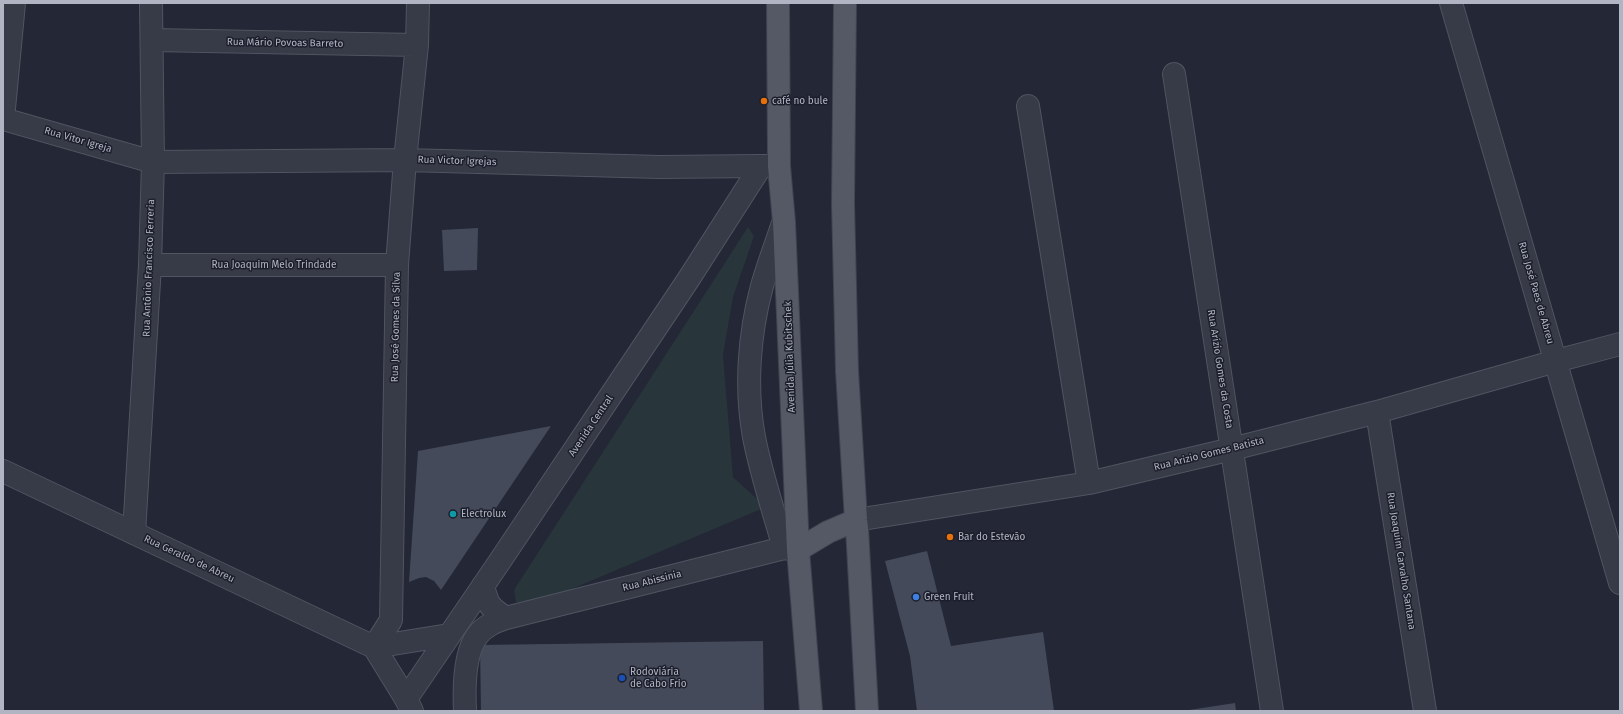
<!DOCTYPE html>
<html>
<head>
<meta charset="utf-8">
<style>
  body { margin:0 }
  #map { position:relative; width:1623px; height:714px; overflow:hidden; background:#232736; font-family:"Fira Sans",sans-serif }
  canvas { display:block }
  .frame { position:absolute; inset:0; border:4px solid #b1b4c3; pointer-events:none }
</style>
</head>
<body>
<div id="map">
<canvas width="1623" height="714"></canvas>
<div class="frame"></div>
</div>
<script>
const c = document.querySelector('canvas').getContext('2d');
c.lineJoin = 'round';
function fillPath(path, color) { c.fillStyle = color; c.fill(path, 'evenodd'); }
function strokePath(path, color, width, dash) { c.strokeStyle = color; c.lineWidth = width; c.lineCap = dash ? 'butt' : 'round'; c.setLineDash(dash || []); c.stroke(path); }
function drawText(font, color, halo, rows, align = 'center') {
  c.font = font + ' "Fira Sans",sans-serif'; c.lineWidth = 3; c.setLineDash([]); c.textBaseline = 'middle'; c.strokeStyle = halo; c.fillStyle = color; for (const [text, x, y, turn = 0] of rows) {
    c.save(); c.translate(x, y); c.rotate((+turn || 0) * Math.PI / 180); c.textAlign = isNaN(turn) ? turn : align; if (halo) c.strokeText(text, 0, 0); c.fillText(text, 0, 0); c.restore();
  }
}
const green = new Path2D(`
  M748,227L754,236L733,297L723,355L733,477L766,507L531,606L516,602L514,590Z`);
const building = new Path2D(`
  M478,228L477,270L444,271L442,230Z
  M551,426L441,590L434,581L426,577L419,578L409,582L418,451Z
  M927,551L951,646L1043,632L1054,711H917L910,656L885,561Z
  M763,641L764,711H481L480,645Z
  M1235,703L1236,711H1189V710Z`);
const minor = new Path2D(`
  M1451,3L1620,583
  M152,40L417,45
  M1174,74L1272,711
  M1028,106L1089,483
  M3,119L153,162L405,160L660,167L761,166
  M3,119L14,3
  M783,223C776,244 768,265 762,286C749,334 745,388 754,437C761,474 774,512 784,548
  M150,265H397
  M1377,412L1425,711
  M856,520L1089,483L1232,449L1377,412L1556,361L1620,344
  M134,533L150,265L153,162L151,3
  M483,586C488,605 489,607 506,618
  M374,647L391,620L397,265L405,160L417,45L418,3
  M406,699L412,711
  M465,711C464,690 464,654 477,636C484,626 495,622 506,618L784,548L798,550`);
const tertiary = new Path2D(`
  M3,471L374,647L406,699L500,561L688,280L761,166H779
  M374,647L449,635`);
const primary = new Path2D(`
  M778,3L779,166L784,222L798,550L811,711
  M845,3L843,203L847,371L856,520L857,528L867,711
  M798,550L828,532L856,520`);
const markers = [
  [764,101,4,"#e8710a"],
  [453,514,4,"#0f9aa8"],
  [950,537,4,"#e8710a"],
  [916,597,4,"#3f7fe0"],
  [622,678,4,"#1a4fb4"]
];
const streetNames = [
  ["Rua Mário Povoas Barreto",285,43,1],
  ["Rua Vitor Igreja",78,140,16],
  ["Rua Victor Igrejas",457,161,2],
  ["Rua Joaquim Melo Trindade",274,265],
  ["Rua Antônio Francisco Ferreria",149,268,-88],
  ["Rua José Paes de Abreu",1536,293,74],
  ["Rua José Gomes da Silva",396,327,-89],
  ["Avenida Júlia Kubitschek",790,357,-92],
  ["Rua Arízio Gomes da Costa",1220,369,81],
  ["Avenida Central",591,426,-56],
  ["Rua Arizio Gomes Batista",1209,454,-14],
  ["Rua Geraldo de Abreu",189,559,25],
  ["Rua Joaquim Carvalho Santana",1401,561,81],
  ["Rua Abissinia",652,581,-14]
];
const poiNames = [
  ["café no bule",772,101],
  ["Electrolux",461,514],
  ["Bar do Estevão",958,537],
  ["Green Fruit",924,597],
  ["Rodoviária",630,672],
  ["de Cabo Frio",630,684]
];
fillPath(green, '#28353a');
fillPath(building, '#454a5a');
strokePath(minor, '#515461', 24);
strokePath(tertiary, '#515461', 24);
strokePath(primary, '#404350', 24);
strokePath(minor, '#373a47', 22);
strokePath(tertiary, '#373a47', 22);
strokePath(primary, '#555966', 22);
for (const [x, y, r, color] of markers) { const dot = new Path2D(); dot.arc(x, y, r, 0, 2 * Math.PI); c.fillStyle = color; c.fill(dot); strokePath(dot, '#1c1f2b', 1.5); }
drawText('10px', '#b1b4c3', '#1c1f2b', streetNames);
drawText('10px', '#b1b4c3', '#1c1f2b', poiNames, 'left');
</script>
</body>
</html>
